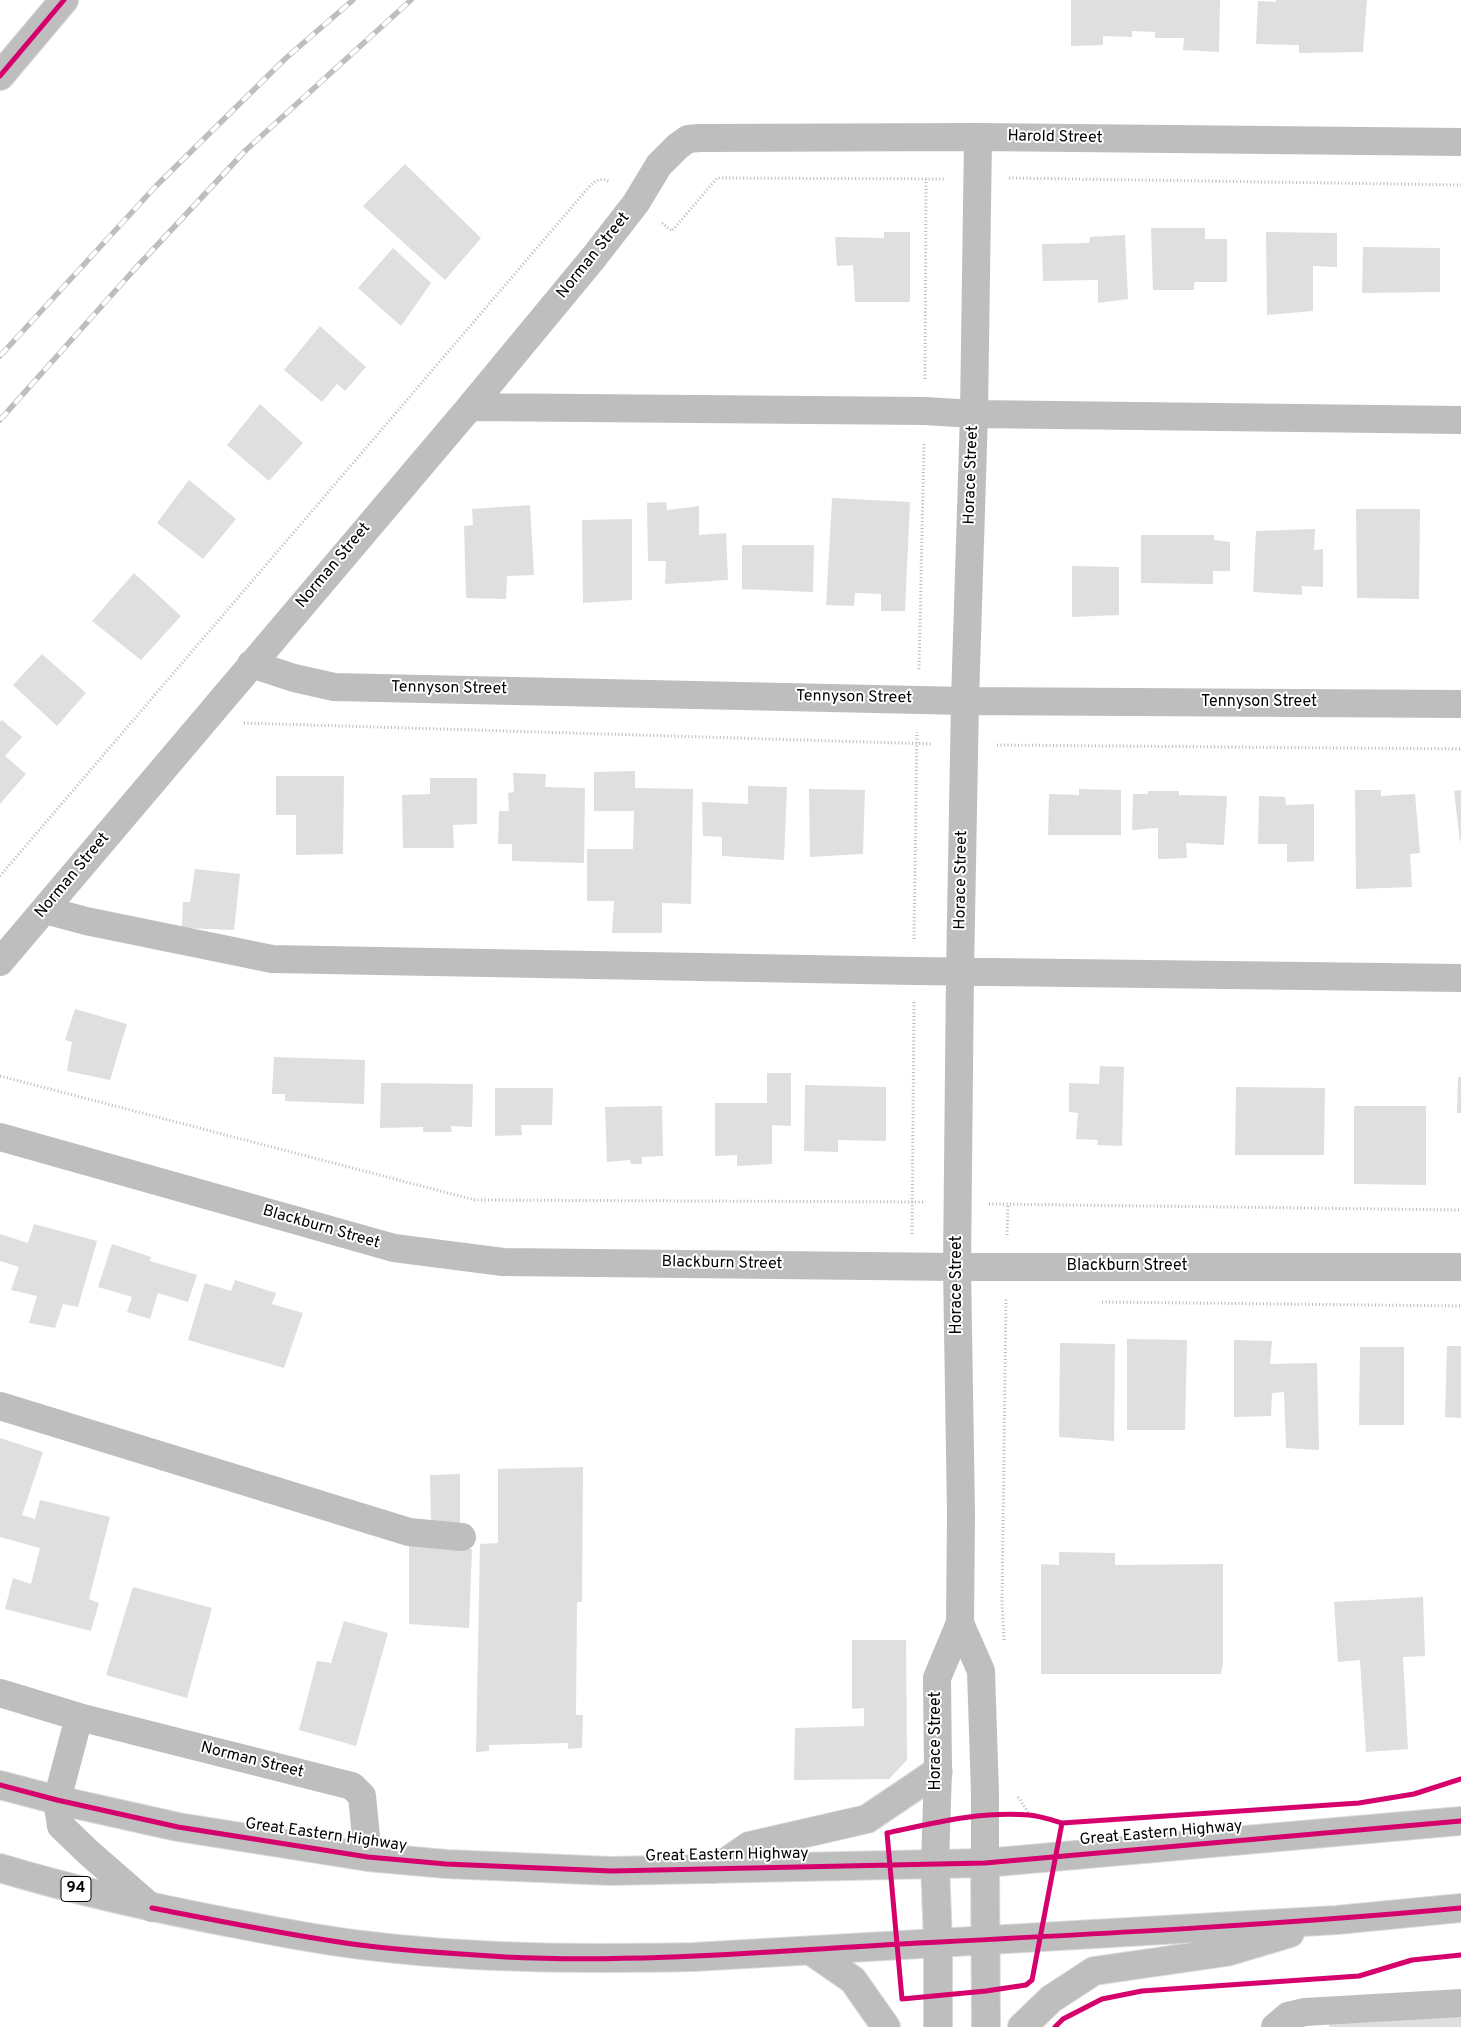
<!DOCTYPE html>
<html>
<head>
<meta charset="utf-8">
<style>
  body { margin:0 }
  canvas { display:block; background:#fff }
</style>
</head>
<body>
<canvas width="1461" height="2027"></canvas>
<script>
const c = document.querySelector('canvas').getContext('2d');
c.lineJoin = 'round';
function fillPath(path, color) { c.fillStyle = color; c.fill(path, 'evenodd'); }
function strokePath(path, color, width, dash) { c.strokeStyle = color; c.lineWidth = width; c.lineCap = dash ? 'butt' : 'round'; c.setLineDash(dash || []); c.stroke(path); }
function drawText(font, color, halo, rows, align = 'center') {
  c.font = font + ' Overpass,sans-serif'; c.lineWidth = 4; c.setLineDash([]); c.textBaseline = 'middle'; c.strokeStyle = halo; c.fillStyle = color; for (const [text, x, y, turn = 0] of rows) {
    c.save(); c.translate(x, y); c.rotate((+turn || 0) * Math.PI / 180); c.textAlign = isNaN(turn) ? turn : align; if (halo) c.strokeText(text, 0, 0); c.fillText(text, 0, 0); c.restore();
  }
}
const building = new Path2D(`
  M1071,0H1220L1219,52L1183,50L1184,38H1155V32L1132,31V37L1103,36V45L1071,46Z
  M1276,0H1367L1363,52L1299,53V45L1256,44L1258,1L1276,2Z
  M405,164L481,238L445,280L363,206Z
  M1151,228H1205V239H1227V282H1194V290H1153Z
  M884,232H910V302H855L853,265L837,266L835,237L884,238Z
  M1266,232L1337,233V267L1313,266V311L1267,315Z
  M1125,235L1128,299L1098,303V280L1043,281L1042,244L1089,243L1090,237Z
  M1363,247L1440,248V292L1362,293Z
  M393,248L431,283L401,326L358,288Z
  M320,326L366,367L345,391L337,384L322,402L284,370Z
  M260,404L303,443L269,481L227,445Z
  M189,480L236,519L203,559L157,523Z
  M832,498L910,502L905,611H881V594L855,593L854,606L826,605Z
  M666,502L667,510L699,506V535L726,533L728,580L665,584L666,561H648L647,503Z
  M530,505L534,575L507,576L506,599L466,598L464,526L473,525L472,509Z
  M1356,509H1420L1419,599L1357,598Z
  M632,519V600L583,603L582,520Z
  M1315,529L1314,550L1323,549V587L1302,586V595L1253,592L1256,531Z
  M1141,535H1214V540L1230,542V571H1213V584L1141,583Z
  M742,545H814L813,592L742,589Z
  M1072,566L1119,567V615L1072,617Z
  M134,573L181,616L141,660L92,621Z
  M42,654L86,693L57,726L13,685Z
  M2,720L22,737L5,756L26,774L0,804V722Z
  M635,771V788L693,789L691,904L662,903V933H612L614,901H587V849H633L634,811H594V772Z
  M513,773L546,774L545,787L585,788L584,863L512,861V844H498L499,811H509L508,793L514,792Z
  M276,776H344L343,854L296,855V815H276Z
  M430,778H477V824L453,825L454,848H403L402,795L430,794Z
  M748,786L787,787L784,860L722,856V837L703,836L702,802L748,804Z
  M809,789L865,790L863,854L810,857Z
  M1079,789L1121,790V835H1048L1049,794L1079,795Z
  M1355,790H1381V796L1415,794L1420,853L1410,854L1412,887L1356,889Z
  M1461,790V841H1460L1454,791Z
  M1148,791H1179V795L1227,796L1224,845L1186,843L1187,858L1158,859V828L1132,830L1133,794H1148Z
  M1259,796L1285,797L1286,805L1314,804V861L1287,862V844H1258Z
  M195,869L240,874L234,930L182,928L183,902H190Z
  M75,1009L127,1024L110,1080L67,1071L72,1042L65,1040Z
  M274,1057L365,1060L364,1104L285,1101V1094H272Z
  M1100,1066L1124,1067L1122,1146L1097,1145L1098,1140L1076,1139L1078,1113L1069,1112V1083L1099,1084Z
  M767,1073H791V1126L772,1125V1164L737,1166V1155L715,1156V1103H767Z
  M1458,1077H1461V1113H1457Z
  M381,1083L473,1084L472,1127L451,1126L452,1132H423V1127L380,1128Z
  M805,1085L886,1087V1141L838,1140V1152L804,1151Z
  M1236,1087L1325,1088L1324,1155H1235Z
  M495,1088H553L552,1125H521L522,1135L495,1136Z
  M662,1106L663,1156L642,1157V1164H631L630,1160L607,1162L605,1107Z
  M1354,1106H1426V1185L1354,1184Z
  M34,1224L97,1241L78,1307L63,1304L55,1328L29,1323L37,1296L11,1290L19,1267L0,1261V1234L28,1243Z
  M112,1244L151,1257L150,1261L197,1275L188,1302L158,1293L150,1319L127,1312L132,1297L98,1287Z
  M235,1280L276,1293L272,1304L303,1313L284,1368L188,1340L205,1283L231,1291Z
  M1127,1339L1187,1340L1185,1430H1127Z
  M1234,1340L1272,1341L1270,1364L1317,1363L1319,1450L1286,1448L1284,1392L1272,1393L1271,1416L1234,1417Z
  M1060,1343L1115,1344L1114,1441L1059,1437Z
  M1447,1346H1461V1418L1445,1417Z
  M1360,1347H1404V1425H1359Z
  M0,1438L43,1452L22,1515L35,1519L40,1500L110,1517L89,1599L99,1603L91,1631L5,1609L13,1578L31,1584L40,1548L0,1537Z
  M583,1467L582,1602H577L576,1715H583L582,1748L568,1749V1743L489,1745V1751L476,1752L480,1544L498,1543V1469Z
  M460,1474V1524L431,1525L430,1475Z
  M409,1546L472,1549L469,1628L409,1624Z
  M1059,1552L1115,1553V1565L1223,1564V1663L1221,1674H1041V1564L1059,1565Z
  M133,1587L212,1608L187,1698L106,1675Z
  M1423,1597L1425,1656L1403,1657L1408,1749L1366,1752L1360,1660L1338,1662L1334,1602Z
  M344,1621L388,1633L356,1746L299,1730L317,1661L331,1663Z
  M852,1640H906L907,1760L889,1779L794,1780L795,1728L864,1726V1708L852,1709Z
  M1461,2015V2027H1329V2022Z`);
const path = new Path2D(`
  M1009,178L1461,185
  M662,223L672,231L717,178L945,179
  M925,379L926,179
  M919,669L924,442
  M244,723L933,744
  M997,745L1461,749
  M0,876L589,187C596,180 601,177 610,182
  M914,939L917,732
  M0,1076L475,1200L925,1202
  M989,1204L1461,1210
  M912,1234L914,1002
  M1007,1235L1008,1204
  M1102,1302L1461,1306
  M1004,1640L1002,1602L1006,1299
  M1018,1797L1030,1815`);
const minor = new Path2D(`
  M470,407L925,411L974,414L1461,420
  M251,664L294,678L334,687L965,701L1461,704
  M45,910L86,921L272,959L914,971L1461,978
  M0,962L470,407L594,257L636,203L659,165L678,146L688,139L699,138L978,137L1461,142
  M0,1137L394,1248L503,1262L957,1267H1461
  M0,1406L409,1532L462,1537
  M960,1623L981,1671L985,1794V1863
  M0,1693L79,1717L352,1786L362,1796L368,1857
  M79,1717L57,1800L61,1826L88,1852L152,1908
  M935,1864L938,1771L937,1678L960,1623L961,1514L957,1267L960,972L965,701L974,414L978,137
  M1275,2027L1288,2016L1305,2012L1461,2003`);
const major = new Path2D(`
  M0,76L64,0
  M985,1863L986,2027
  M935,1864L938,1942V2027`);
const highway = new Path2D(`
  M0,1785L57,1800L178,1827L368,1857L446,1864L611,1871L985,1863L1461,1821
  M0,1868C76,1891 153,1908 232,1923C275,1931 318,1940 362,1945C472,1959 583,1959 694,1957L1337,1920L1461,1908
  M716,1869L749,1846L867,1819L938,1771
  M811,1951L853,1980L886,2027
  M1022,2027L1051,1999L1094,1971L1226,1952L1290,1933`);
const rail = new Path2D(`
  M0,356L156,186L286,58L353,0
  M0,420L133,271L246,150L411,0`);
const cycleway = new Path2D(`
  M0,76L64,0
  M0,1785L57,1800L178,1827L368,1857L446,1864L611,1871L985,1863L1461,1821
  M1062,1823L1032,1980L1026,1985L986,1991L902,1999L887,1833C934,1823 980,1811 1029,1815C1040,1816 1052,1820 1062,1823L1359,1803L1414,1794L1461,1779
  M152,1908C221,1921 291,1936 360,1945C408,1951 457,1954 505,1957C651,1964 795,1949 940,1942C1114,1933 1288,1924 1461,1908
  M1055,2027L1063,2019L1102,1999L1142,1991L1359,1976L1412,1960L1461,1955`);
const shields = [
  [76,1889,30]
];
const shieldNames = [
  ["94",76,1889]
];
const streetNames = [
  ["Harold Street",1055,138,1],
  ["Norman Street",594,256,-51],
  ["Horace Street",972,475,-88],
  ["Norman Street",334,566,-50],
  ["Tennyson Street",449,689,1],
  ["Tennyson Street",854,698,1],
  ["Tennyson Street",1259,703],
  ["Norman Street",73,876,-50],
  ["Horace Street",962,880,-89],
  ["Blackburn Street",321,1228,16],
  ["Blackburn Street",722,1264,1],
  ["Blackburn Street",1127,1267],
  ["Horace Street",958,1285,-90],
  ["Horace Street",937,1741,-90],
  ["Norman Street",252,1761,14],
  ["Great Eastern Highway",1161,1834,-5],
  ["Great Eastern Highway",326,1836,8],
  ["Great Eastern Highway",727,1856,-1]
];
fillPath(building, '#dfdfdf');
strokePath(major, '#dbdbdb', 30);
strokePath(highway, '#dbdbdb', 30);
strokePath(path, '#b9b9b9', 3, [1, 2.5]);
strokePath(minor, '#bebebe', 28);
strokePath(major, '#bebebe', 28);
strokePath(highway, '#bebebe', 28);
strokePath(rail, '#bebebe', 5.5);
strokePath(rail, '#fff', 4, [11]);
strokePath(cycleway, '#d6006c', 5);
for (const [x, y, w] of shields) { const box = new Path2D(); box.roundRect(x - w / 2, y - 12.5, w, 25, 4); c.fillStyle = '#fff'; c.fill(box); strokePath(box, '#000', 1); }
drawText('bold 15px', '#000', null, shieldNames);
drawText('16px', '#000', '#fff', streetNames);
</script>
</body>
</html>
